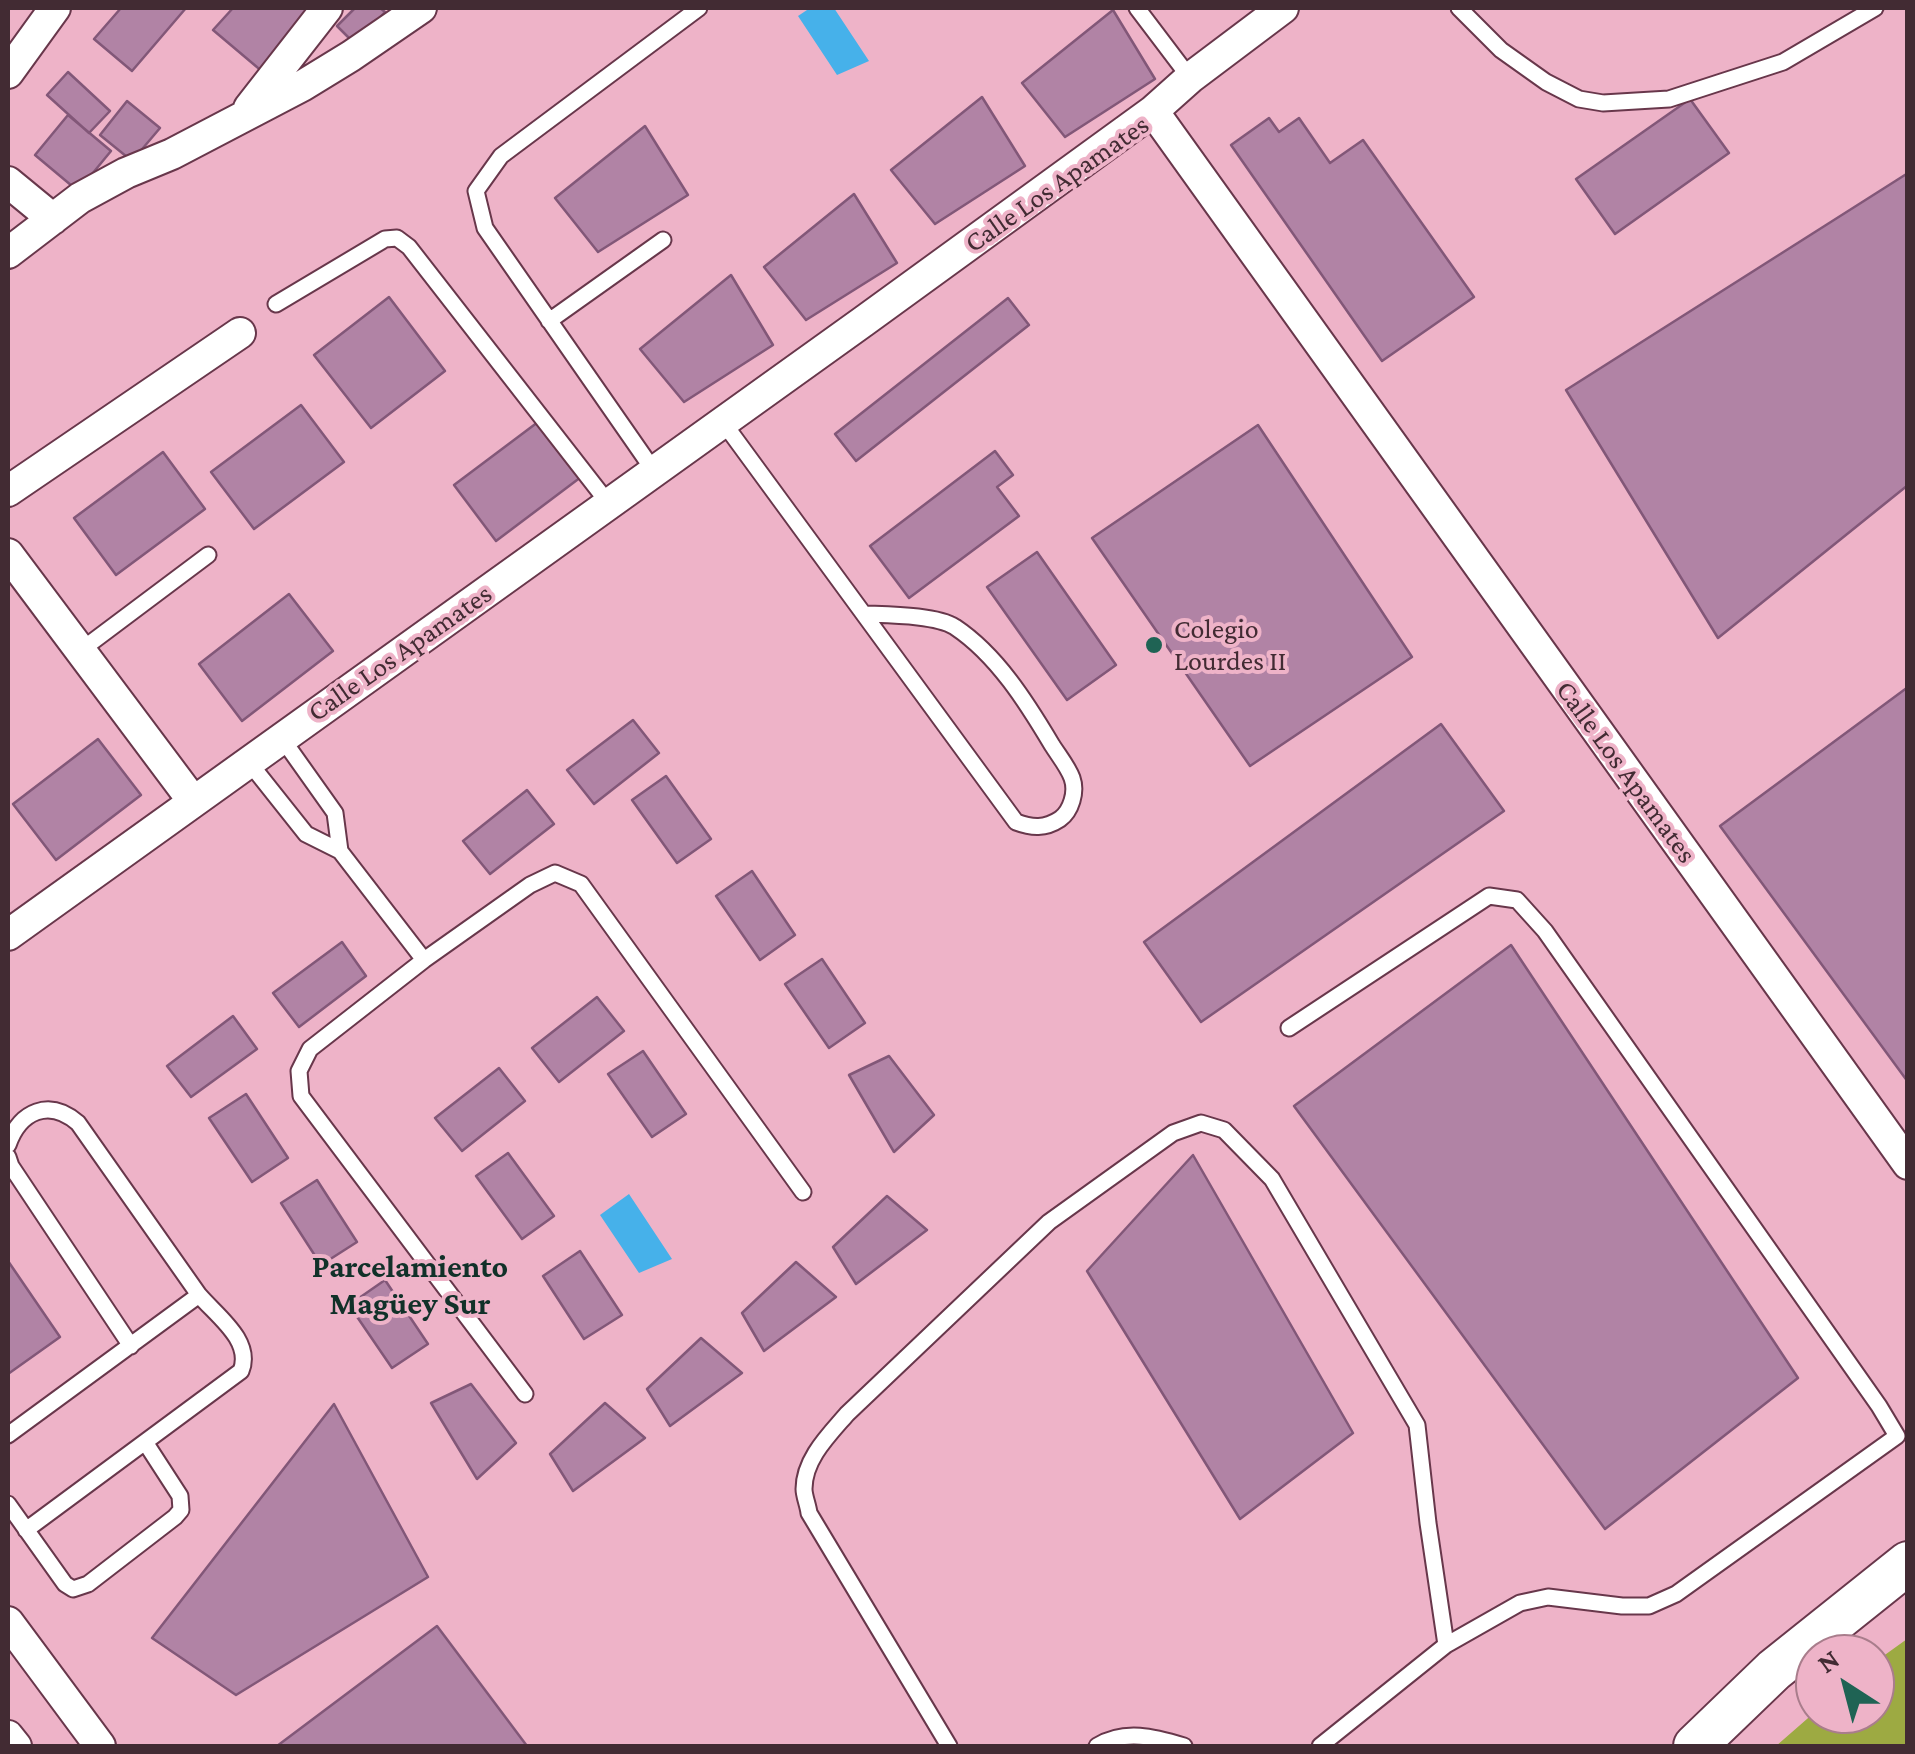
<!DOCTYPE html>
<html>
<head>
<meta charset="utf-8">
<style>
  body { margin:0 }
  #map { position:relative; width:1915px; height:1754px; overflow:hidden; background:#eeb3c8; font-family:"Crimson Pro",serif }
  canvas { display:block }
  .frame { position:absolute; inset:0; border:10px solid #422b33; pointer-events:none }
  .north { position:absolute; left:1795px; top:1634px; width:100px; height:100px; box-sizing:border-box; background:#eeb3c8; border:2px solid #a97d8c; border-radius:50%; rotate:324deg; font-size:28px; font-weight:700; line-height:40px; text-align:center; color:#422b33 }
  .north::after { content:''; display:block; margin:auto; width:35px; height:45px; background:#1f6354; clip-path:polygon(50% 0,100% 100%,50% 72%,0 100%) }
</style>
</head>
<body>
<div id="map">
<canvas width="1915" height="1754"></canvas>
<div class="frame"></div>
<div class="north">N</div>
</div>
<script>
const c = document.querySelector('canvas').getContext('2d');
c.lineJoin = 'round';
function fillPath(path, color) { c.fillStyle = color; c.fill(path, 'evenodd'); }
function strokePath(path, color, width, dash) { c.strokeStyle = color; c.lineWidth = width; c.lineCap = dash ? 'butt' : 'round'; c.setLineDash(dash || []); c.stroke(path); }
function drawText(font, color, halo, rows, align = 'center') {
  c.font = font + ' "Crimson Pro",serif'; c.lineWidth = 8; c.setLineDash([]); c.textBaseline = 'middle'; c.strokeStyle = halo; c.fillStyle = color; for (const [text, x, y, turn = 0] of rows) {
    c.save(); c.translate(x, y); c.rotate((+turn || 0) * Math.PI / 180); c.textAlign = isNaN(turn) ? turn : align; if (halo) c.strokeText(text, 0, 0); c.fillText(text, 0, 0); c.restore();
  }
}
const green = new Path2D(`
  M1907,1639V1746H1776L1815,1712L1875,1714V1662Z`);
const water = new Path2D(`
  M810,8H834L869,61L837,75L798,16Z
  M629,1194L672,1259L639,1273L600,1215Z`);
const building = new Path2D(`
  M121,8H186L132,71L94,39Z
  M233,8H313L264,73L213,30Z
  M355,8H380L385,12L355,44L337,26Z
  M1113,10L1155,79L1065,137L1022,83Z
  M68,72L110,111L89,133L47,95Z
  M982,97L1025,166L935,224L891,170Z
  M1690,99L1729,153L1615,234L1576,179Z
  M127,101L160,128L132,161L100,135Z
  M68,115L111,151L78,191L35,155Z
  M1269,118L1279,132L1299,118L1330,163L1363,140L1474,297L1382,361L1231,145Z
  M645,126L688,195L598,252L555,198Z
  M1908,173V485L1718,638L1566,390Z
  M854,194L897,263L806,320L764,267Z
  M731,275L773,345L684,402L640,349Z
  M389,297L445,371L371,428L314,355Z
  M1008,298L1029,325L856,461L835,434Z
  M301,405L344,462L254,529L211,472Z
  M538,422L581,477L496,541L454,485Z
  M1258,425L1412,657L1250,766L1092,538Z
  M995,451L1013,475L997,487L1019,516L909,598L870,546Z
  M163,452L205,509L116,575L74,518Z
  M1037,552L1116,665L1067,700L987,587Z
  M289,594L333,651L242,721L199,664Z
  M1908,687V1082L1720,826Z
  M633,720L659,753L594,804L567,770Z
  M1441,724L1504,811L1201,1022L1144,942Z
  M98,739L141,795L56,860L13,804Z
  M666,776L711,839L677,863L632,800Z
  M527,790L554,824L490,874L463,841Z
  M752,871L795,935L760,960L716,896Z
  M342,942L366,976L299,1027L273,993Z
  M1511,945L1798,1378L1605,1529L1294,1106Z
  M822,959L865,1023L829,1048L785,984Z
  M597,997L624,1031L559,1082L532,1048Z
  M233,1016L257,1049L191,1097L167,1066Z
  M643,1051L686,1114L652,1137L608,1074Z
  M889,1056L934,1115L894,1152L849,1075Z
  M499,1068L525,1101L462,1151L435,1118Z
  M246,1094L288,1158L252,1182L209,1118Z
  M508,1153L554,1216L522,1239L476,1176Z
  M1193,1155L1353,1433L1240,1519L1087,1271Z
  M317,1180L357,1242L321,1265L281,1203Z
  M887,1196L927,1230L856,1284L833,1247Z
  M580,1251L622,1315L584,1339L543,1276Z
  M8,1261L60,1337L8,1374Z
  M796,1262L836,1297L764,1351L742,1313Z
  M385,1280L428,1344L392,1368L349,1305Z
  M701,1338L742,1373L670,1426L647,1389Z
  M471,1384L516,1443L477,1479L431,1403Z
  M605,1403L645,1438L573,1491L550,1454Z
  M334,1404L428,1577L236,1695L152,1638Z
  M437,1626L527,1746H277Z`);
const lane = new Path2D(`
  M1137,8L1190,78
  M1459,8L1501,50L1546,82L1579,99L1603,103L1669,99L1783,62L1875,8
  M276,304L385,239L397,238L409,247L609,504
  M549,321L663,240
  M723,422L1016,822C1032,828 1045,829 1060,819C1071,811 1077,792 1072,778C1068,767 1059,756 1052,745C1027,703 997,655 955,627C936,615 888,615 865,614
  M654,471L485,228L476,191L501,156L699,8
  M80,651L208,555
  M281,737L335,813L340,851
  M248,761L306,834L340,851L424,960
  M1289,1028L1489,896L1517,900L1545,931L1879,1406L1897,1436L1676,1594L1649,1606H1622L1548,1597L1520,1603L1446,1645L1320,1746
  M8,1145C20,1111 49,1098 78,1123L199,1295L8,1435
  M8,1157L11,1166L131,1346
  M525,1394L301,1096L299,1071L310,1049L424,960L530,885L555,873L581,884L803,1192
  M8,1504L65,1584L73,1589L88,1584L175,1517L181,1510L180,1496L145,1442
  M26,1530L241,1371C253,1341 217,1316 199,1295
  M949,1746L809,1513C808,1505 804,1496 804,1489C804,1459 829,1435 847,1414L1049,1222L1173,1133L1201,1123L1224,1130L1272,1179L1417,1425L1428,1523L1446,1645
  M1097,1746C1125,1729 1154,1737 1184,1746`);
const street = new Path2D(`
  M8,73L55,8
  M249,108L327,8
  M1153,111L1190,78L1283,8
  M8,182L53,219
  M8,253L80,198L126,173L172,154L302,86L351,56L421,8
  M8,491L240,333
  M8,554L193,801
  M8,935L864,321L1153,111L1908,1164
  M8,1622L100,1746
  M8,1736L16,1746`);
const secondary = new Path2D(`
  M1695,1746L1774,1670L1908,1563`);
const markers = [
  [1154,645,10,"#1f6354"]
];
const streetNames = [
  ["Calle Los Apamates",1057,184,-35],
  ["Calle Los Apamates",400,653,-35],
  ["Calle Los Apamates",1626,772,54]
];
const poiNames = [
  ["Colegio",1174,629],
  ["Lourdes II",1174,661]
];
const quarterNames = [
  ["Parcelamiento",410,1267],
  ["Magüey Sur",410,1304]
];
fillPath(green, '#9daa42');
fillPath(water, '#46b1ea');
fillPath(building, '#b183a5');
strokePath(building, '#825778', 2.5);
strokePath(lane, '#68374b', 19);
strokePath(street, '#68374b', 34);
strokePath(secondary, '#68374b', 46);
strokePath(lane, '#fff', 15);
strokePath(street, '#fff', 30);
strokePath(secondary, '#fff', 42);
for (const [x, y, r, color] of markers) { const dot = new Path2D(); dot.arc(x, y, r, 0, 2 * Math.PI); c.fillStyle = color; c.fill(dot); strokePath(dot, '#eeb3c8', 4); }
drawText('28px', '#422b33', '#eeb3c8', streetNames);
drawText('28px', '#422b33', '#eeb3c8', poiNames, 'left');
drawText('bold 32px', '#113129', '#eeb3c8', quarterNames);
</script>
</body>
</html>
